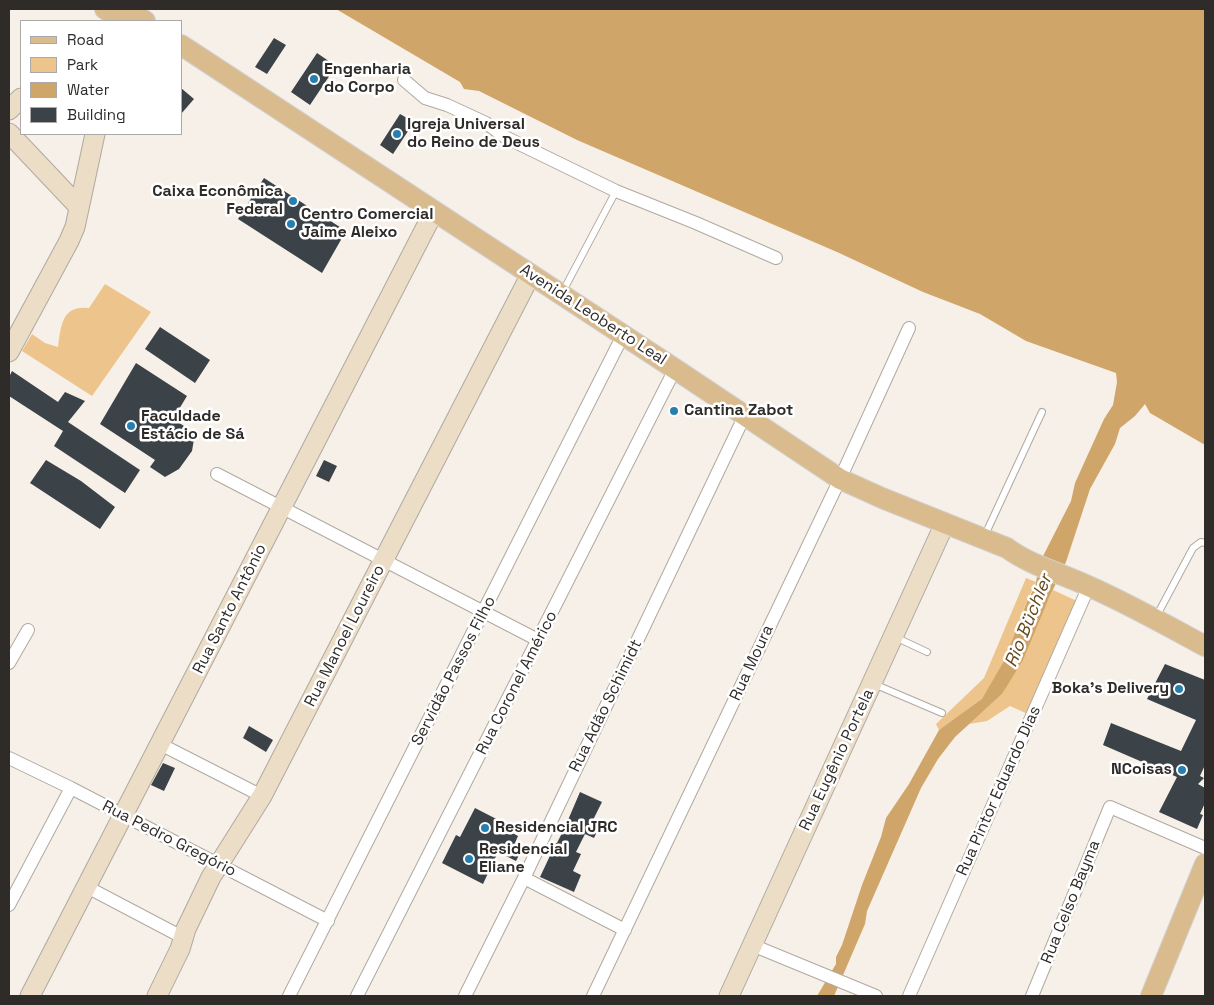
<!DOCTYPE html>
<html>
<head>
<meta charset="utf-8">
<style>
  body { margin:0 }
  #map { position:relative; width:1214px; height:1005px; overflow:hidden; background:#f7f0e8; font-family:"Space Grotesk",sans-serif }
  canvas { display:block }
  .frame { position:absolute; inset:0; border:10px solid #2e2b28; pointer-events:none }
  .legend { position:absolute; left:20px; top:20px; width:162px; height:115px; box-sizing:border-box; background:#fff; border:1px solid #abaaa9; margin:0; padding:6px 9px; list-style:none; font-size:15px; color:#2e2b28 }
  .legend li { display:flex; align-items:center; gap:10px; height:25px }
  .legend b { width:25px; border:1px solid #abaaa9 }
</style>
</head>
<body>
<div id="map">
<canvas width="1214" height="1005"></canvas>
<div class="frame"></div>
<ul class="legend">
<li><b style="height:6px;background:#dabb8d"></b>Road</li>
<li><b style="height:14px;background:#edc48c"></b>Park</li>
<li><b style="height:14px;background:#d0a569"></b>Water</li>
<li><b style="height:14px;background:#3b4348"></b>Building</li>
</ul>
</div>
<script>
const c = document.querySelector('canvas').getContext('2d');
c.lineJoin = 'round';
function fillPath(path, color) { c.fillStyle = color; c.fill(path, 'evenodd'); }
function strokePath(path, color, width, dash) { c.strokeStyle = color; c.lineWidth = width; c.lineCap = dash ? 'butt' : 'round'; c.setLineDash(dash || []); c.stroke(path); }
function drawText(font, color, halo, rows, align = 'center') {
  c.font = font + ' "Space Grotesk",sans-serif'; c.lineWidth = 5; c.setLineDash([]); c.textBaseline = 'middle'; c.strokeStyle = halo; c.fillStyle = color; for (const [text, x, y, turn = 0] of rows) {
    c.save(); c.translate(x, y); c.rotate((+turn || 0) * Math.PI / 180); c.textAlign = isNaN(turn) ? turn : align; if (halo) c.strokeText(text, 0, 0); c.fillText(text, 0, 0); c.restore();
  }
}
const green = new Path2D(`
  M105,284L151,312L92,396L22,351L32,334L45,343L58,347C61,325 62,305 89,308Z
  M1026,578L1036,582C1034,588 1030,593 1028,599C1013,632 1006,669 983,698C972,711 953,721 939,730L936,724L984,678Z
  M1053,590L1077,601L1030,715L1010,706L987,721L969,724L1002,694Z`);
const water = new Path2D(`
  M336,9H1205V445L1150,413L1145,404L1135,416L1120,428L1115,444L1090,489L1066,562L1049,598L1023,660L1002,694L955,737L938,759L921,788L867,911L865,924L834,996H817L836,964V957L842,945L862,885L881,837L886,818L909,784L939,730L982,699L1004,661L1028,599L1035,587L1040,562L1071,501L1075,483L1104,419L1113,405L1117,382L1116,373L1026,341L980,314L923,292L837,252L577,140L479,91L464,89L460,82Z`);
const building = new Path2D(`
  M274,38L286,45L267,74L255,67Z
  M317,53L336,66L310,105L291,92Z
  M181,88L194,99L181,114Z
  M400,114L414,122L393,154L380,145Z
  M264,178L346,231L322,273L238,219Z
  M160,327L210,360L195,383L145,349Z
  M136,363L187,396L173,419L195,433L192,451L179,469L165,477L150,467L155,460L100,424Z
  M12,371L58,402L65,392L85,401L68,422L140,470L125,493L54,446L63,431L9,396V377Z
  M46,460L81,481L115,507L100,529L30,483Z
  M324,460L337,466L329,482L316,476Z
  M1165,664L1205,680V765L1200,776L1204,778L1198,784L1205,788V803L1200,814L1203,815L1197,829L1159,812L1177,777L1103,745L1111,723L1181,751L1196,720L1147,699Z
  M249,726L273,740L266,752L243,738Z
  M163,763L175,768L164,791L151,785Z
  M580,792L602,802L593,820L601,823L594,838L585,834L576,852L581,854L573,871L581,875L574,892L540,877L556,843H557L565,827Z
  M475,808L508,825L505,829L518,836L515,843L523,847L516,861L498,852L483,884L442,863L456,835L460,837Z`);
const lane = new Path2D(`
  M562,293L616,191
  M985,535L1042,412
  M1156,617L1193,548L1201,542L1205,543
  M895,637L927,652
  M874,684L942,713`);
const street = new Path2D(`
  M404,80L425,98L447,105L486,123L505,137L616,191L696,223L776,258
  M217,474L538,640
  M9,663L28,630
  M160,744L262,796
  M9,758L71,788L328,921
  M524,878L625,930
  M87,887L184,938
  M9,905L71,788
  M752,945L876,996
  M289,996L618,345
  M357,996L675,369
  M465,996L524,878L745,415
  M593,996L840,479L909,328
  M909,996L1089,586
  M1032,996L1110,807L1205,848`);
const secondary = new Path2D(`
  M9,110L21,98
  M9,133L79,207
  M9,352L69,241L75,227L95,134
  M30,996L429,221
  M157,996L180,949L186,929L211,877L262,796L531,274
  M729,996L945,523`);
const primary = new Path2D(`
  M105,9L124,21
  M126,9L145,21
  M181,45L675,369L840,479L882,498L1007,548C1030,565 1060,573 1086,585C1127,603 1166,625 1205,646
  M1151,996L1205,864`);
const markers = [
  [314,79,5,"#277fae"],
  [397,134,5,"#277fae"],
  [293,201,5,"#277fae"],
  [291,224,5,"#277fae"],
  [674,411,5,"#277fae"],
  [131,426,5,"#277fae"],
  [1179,689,5,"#277fae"],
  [1182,770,5,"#277fae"],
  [485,828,5,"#277fae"],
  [469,859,5,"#277fae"]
];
const poiNames = [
  ["Engenharia",324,70],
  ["do Corpo",324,88],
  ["Igreja Universal",407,125],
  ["do Reino de Deus",407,143],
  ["Caixa Econômica",283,192,"right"],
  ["Federal",283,210,"right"],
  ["Centro Comercial",301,215],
  ["Jaime Aleixo",301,233],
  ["Cantina Zabot",684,411],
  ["Faculdade",141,417],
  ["Estácio de Sá",141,435],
  ["Boka's Delivery",1169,689,"right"],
  ["NCoisas",1172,770,"right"],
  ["Residencial JRC",495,828],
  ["Residencial",479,850],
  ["Eliane",479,868]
];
const streetNames = [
  ["Avenida Leoberto Leal",593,315,33],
  ["Rua Santo Antônio",230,609,-63],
  ["Rua Manoel Loureiro",345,636,-63],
  ["Rua Moura",752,663,-65],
  ["Servidão Passos Filho",454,671,-63],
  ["Rua Coronel Américo",517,683,-63],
  ["Rua Adão Schimidt",606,706,-64],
  ["Rua Eugênio Portela",837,760,-65],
  ["Rua Pintor Eduardo Dias",999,791,-66],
  ["Rua Pedro Gregório",169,839,27],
  ["Rua Celso Bayma",1071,902,-68]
];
const waterNames = [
  ["Rio Büchler",1029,621,-68]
];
fillPath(green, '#edc48c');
fillPath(water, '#d0a569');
fillPath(building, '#3b4348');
strokePath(lane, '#afa9a0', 8);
strokePath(street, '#afa9a0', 14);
strokePath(secondary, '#afa9a0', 21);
strokePath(primary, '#d1d0d0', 22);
strokePath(lane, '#fff', 6);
strokePath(street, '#fff', 12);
strokePath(secondary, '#ecddc6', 19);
strokePath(primary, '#dabb8d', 20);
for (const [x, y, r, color] of markers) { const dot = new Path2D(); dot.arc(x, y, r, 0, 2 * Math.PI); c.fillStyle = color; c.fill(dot); strokePath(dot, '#fff', 2); }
drawText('bold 16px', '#2e2b28', '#fff', poiNames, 'left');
drawText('16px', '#2e2b28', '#fff', streetNames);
drawText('italic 18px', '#66481b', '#fff', waterNames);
</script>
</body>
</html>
